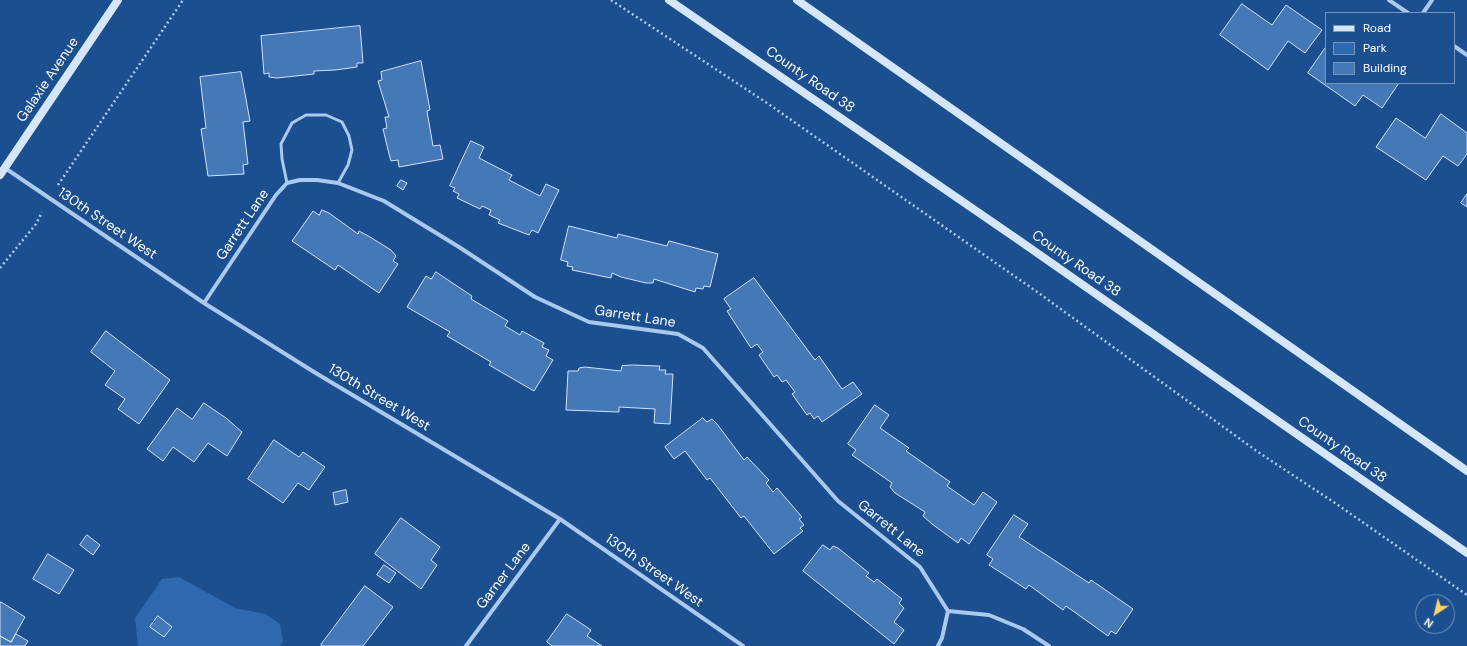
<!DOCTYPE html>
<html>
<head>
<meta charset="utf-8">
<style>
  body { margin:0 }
  #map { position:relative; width:1467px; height:646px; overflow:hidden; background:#1b4f8f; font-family:"DM Sans",sans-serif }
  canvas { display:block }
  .legend { position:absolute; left:1325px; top:12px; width:130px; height:72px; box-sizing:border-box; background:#1b4f8f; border:1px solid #7695bc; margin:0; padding:5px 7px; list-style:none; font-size:12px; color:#fff }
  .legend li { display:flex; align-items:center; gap:8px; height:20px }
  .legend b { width:20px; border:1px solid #7695bc }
  .north { position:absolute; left:1415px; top:594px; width:40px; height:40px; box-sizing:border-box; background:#1b4f8f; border:1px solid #7695bc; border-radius:50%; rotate:215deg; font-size:11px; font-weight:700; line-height:16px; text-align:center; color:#fff }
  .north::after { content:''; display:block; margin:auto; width:14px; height:18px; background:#ffd166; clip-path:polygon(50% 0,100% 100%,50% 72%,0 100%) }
</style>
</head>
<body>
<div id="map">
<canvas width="1467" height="646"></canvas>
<ul class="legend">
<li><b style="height:5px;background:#d6e6fa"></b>Road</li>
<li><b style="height:11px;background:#2e69ad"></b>Park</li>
<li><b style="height:11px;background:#4478b7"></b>Building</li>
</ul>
<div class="north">N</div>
</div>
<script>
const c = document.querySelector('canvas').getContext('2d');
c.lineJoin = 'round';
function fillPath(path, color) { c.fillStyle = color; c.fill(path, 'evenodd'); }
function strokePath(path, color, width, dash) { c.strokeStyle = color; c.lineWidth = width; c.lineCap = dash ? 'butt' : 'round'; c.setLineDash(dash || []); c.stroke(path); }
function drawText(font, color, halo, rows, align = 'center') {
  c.font = font + ' "DM Sans",sans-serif'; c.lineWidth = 4; c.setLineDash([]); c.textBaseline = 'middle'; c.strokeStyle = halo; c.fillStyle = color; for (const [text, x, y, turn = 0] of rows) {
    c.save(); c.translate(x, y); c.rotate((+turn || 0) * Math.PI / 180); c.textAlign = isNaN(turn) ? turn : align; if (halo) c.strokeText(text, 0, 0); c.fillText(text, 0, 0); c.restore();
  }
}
const green = new Path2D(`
  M179,577L235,608L266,614L280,624L283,641L280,646H138L135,618L162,579Z`);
const building = new Path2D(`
  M1242,4L1272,25L1286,5L1322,30L1305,53L1288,41L1268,70L1220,35Z
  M360,26L363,63H357V67L335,70L314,71V74L277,78L269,77V73L264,74L261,36Z
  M1326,47V83H1399L1382,108L1363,95L1355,106L1308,73Z
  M421,61L430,110L427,111L433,146L440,145L443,159L399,167L398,160L391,161L389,154L383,129L387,128L385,117H389L378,81L382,80L381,72Z
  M241,72L250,121L243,122L248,164L243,165L244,174L208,176L201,129L206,128L200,77Z
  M1441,114L1467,133V154L1458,166L1443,156L1426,180L1376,147L1396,118L1425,138Z
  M471,141L484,147L479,158L512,175L509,180L540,196L546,184L559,190L538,233L532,230L529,235L498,223L500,220L489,215L491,210L482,206L480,209L457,198L459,194L453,191L455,188L450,186Z
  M401,180L407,183L403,190L397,186Z
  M1467,194V207L1461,203Z
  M322,210L329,213L358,234L359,231L370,237L391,250L396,256L393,261L398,264L379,293L338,265L335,270L292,241L313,211L319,215Z
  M569,226L617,238L618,234L667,246L669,241L718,254L710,287L704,286L703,289L696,288L695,292L654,279L653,283H646L621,277L612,273L611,278L572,270L573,267L567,266L568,262L561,260Z
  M436,272L472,296L471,299L508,321L505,326L520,335L522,331L544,343L542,347L549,350L546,356L553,360L534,391L489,365L491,362L447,336L450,332L407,307L426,276L431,279Z
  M754,278L815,360L819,356L842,389L853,382L862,394L822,422L818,416L814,419L810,413L807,415L792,394L795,392L786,380L782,382L777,375L774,377L759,355L763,352L757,344L751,348L727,311L731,309L724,299Z
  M106,331L170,380L139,424L118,409L125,399L105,385L115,371L91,352Z
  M633,365L660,366L659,370H666L665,374H673L670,424L654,423L655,409L619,407V412L566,410L568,371H578L579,368L585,367L621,371L622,366Z
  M204,403L226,418L242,432L227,456L208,443L194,462L173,447L163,461L147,449L177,408L192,419Z
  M875,405L889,415L880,428L909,448L906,451L950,482L947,486L974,505L983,492L997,502L969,544L961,538L958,543L932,524L923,516L925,512L895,493L890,487L892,483L852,455L856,450L848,444Z
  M703,418L707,422L712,419L717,424L744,460L747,457L769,480L766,483L773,492L777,488L802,517L799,519L804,525L800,528L803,531L774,554L744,516L741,518L710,478L707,480L685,451L674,459L665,447Z
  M274,440L299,457L303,452L325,467L309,490L298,483L283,503L248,479Z
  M346,490L348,502L335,505L333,493Z
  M1014,515L1028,524L1019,537L1089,583L1091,580L1133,609L1116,634L1111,631L1108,636L1066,606L1063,610L1029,585L1026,589L989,565L993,559L987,555Z
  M401,518L440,547L431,560L437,565L421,589L375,554Z
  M87,535L100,545L93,555L80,545Z
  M823,545L830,550L833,546L838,548L869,573L866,576L874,582L877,579L902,599L899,603L904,608L894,622L904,630L894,644L803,571Z
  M48,554L74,570L59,594L33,579Z
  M384,565L396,573L389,583L377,575Z
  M365,586L393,607L363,646H323L321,645Z
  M1,602L25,617L11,642L0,636V604Z
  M567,614L591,630L587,636L602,646H552L547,642Z
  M158,616L172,627L164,637L150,627Z
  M16,634L28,641L25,646H0V636L11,642Z`);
const path = new Path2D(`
  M611,0L767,103L1040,294L1258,452L1338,505L1467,595
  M58,185L183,0
  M0,268L36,224L42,212`);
const lane = new Path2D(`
  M287,183L282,159L281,144L292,123L306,115H326L342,122L349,136L352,150L348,165L338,183`);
const street = new Path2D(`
  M1389,0L1408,13
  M1423,13L1432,0
  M1454,46L1467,55
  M5,168L204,303L314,372L560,519L743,646
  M204,303L276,195L287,183L300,180H317L338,183L384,201L459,247L535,297L589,322L678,334L703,348L838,501L920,567L948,611
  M948,611L989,615L1023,629L1049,646
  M466,646L560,519
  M938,646L942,638L948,611`);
const secondary = new Path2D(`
  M669,0L1020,241L1467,553
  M797,0L1467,471
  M0,175L118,0`);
const streetNames = [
  ["Galaxie Avenue",48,80,-56],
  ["County Road 38",810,80,35],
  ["130th Street West",107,224,34],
  ["Garrett Lane",243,225,-56],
  ["County Road 38",1076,264,35],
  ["Garrett Lane",635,317,9],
  ["130th Street West",379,398,31],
  ["County Road 38",1342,450,35],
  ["Garrett Lane",891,529,39],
  ["130th Street West",654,571,35],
  ["Garner Lane",504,576,-53]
];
fillPath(green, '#2e69ad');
fillPath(building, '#4478b7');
strokePath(building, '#cfe3fa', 1);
strokePath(path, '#a9c9ee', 2.5, [2, 3]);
strokePath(lane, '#a9c9ee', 3);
strokePath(street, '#a9c9ee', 4);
strokePath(secondary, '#d6e6fa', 8);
drawText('14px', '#fff', '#1b4f8f', streetNames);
</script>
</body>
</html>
